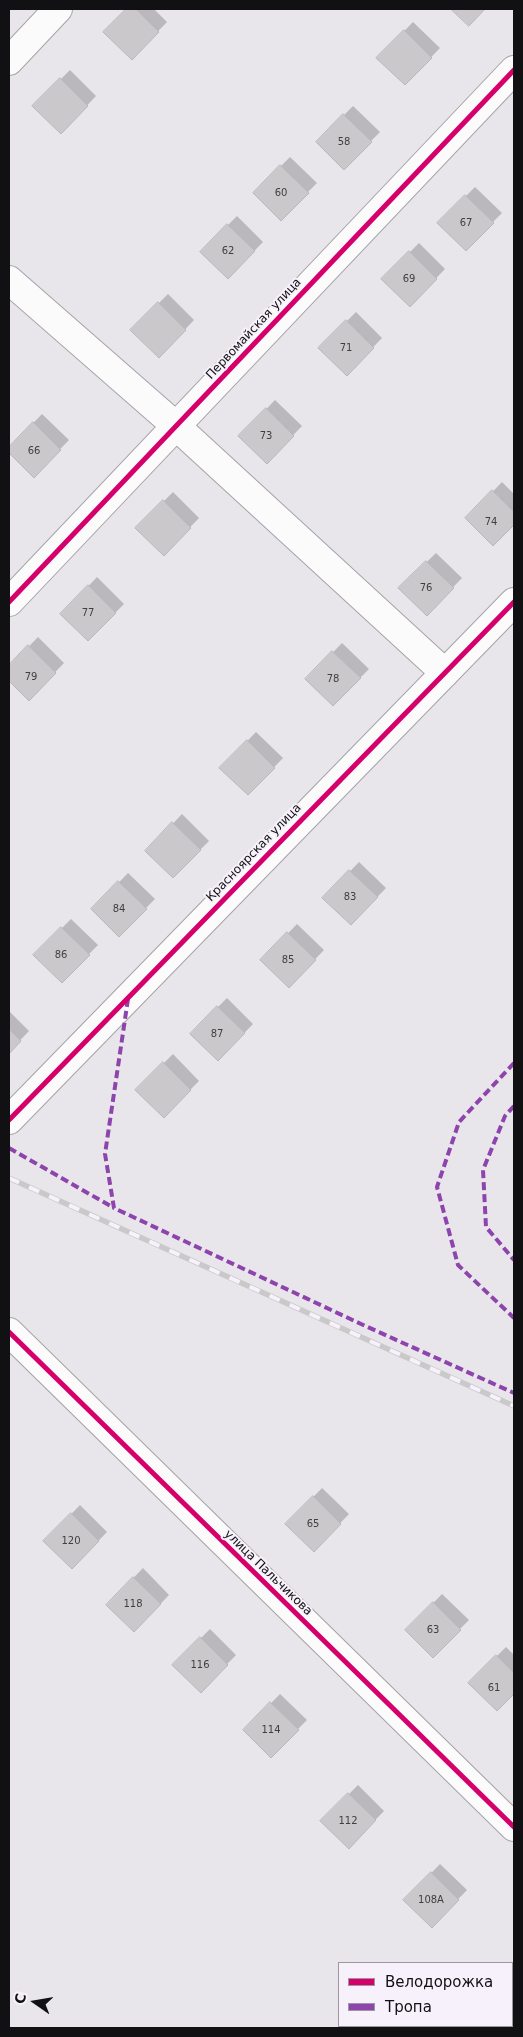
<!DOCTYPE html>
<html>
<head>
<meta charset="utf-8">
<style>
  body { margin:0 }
  #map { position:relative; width:523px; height:2037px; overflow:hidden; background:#e9e6eb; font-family:"DejaVu Sans",sans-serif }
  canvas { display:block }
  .frame { position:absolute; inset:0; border:10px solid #111013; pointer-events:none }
  .legend { position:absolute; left:338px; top:1962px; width:175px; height:65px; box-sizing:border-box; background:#f6f1fa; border:1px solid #9a979e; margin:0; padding:6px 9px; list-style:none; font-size:15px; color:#111013 }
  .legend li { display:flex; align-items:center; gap:10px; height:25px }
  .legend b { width:25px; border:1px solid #9a979e }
  .north { position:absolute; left:10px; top:1977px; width:50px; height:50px; -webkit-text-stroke:4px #f6f1fa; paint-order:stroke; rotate:283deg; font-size:14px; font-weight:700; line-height:20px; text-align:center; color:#111013 }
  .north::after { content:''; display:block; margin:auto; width:18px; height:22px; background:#111013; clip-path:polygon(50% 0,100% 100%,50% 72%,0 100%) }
</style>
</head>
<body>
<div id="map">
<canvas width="523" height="2037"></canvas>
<div class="frame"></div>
<ul class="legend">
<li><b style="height:6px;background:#d6006c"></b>Велодорожка</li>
<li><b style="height:6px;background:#8e44ad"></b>Тропа</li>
</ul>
<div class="north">С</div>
</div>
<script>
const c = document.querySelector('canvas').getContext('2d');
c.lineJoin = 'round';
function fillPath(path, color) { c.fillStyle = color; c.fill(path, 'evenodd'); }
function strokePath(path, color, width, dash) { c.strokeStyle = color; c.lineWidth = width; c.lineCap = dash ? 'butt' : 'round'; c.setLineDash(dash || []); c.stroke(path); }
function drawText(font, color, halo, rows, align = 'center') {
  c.font = font + ' "DejaVu Sans",sans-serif'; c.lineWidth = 4; c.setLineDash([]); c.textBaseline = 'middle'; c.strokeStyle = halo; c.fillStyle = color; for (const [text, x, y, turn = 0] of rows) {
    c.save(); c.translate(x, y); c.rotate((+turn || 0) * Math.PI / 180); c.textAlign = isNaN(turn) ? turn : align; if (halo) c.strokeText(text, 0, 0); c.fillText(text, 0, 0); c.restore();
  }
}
const shadow = new Path2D(`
  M128,9H154L167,22L132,58L105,32Z
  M413,22L440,48L405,84L378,58Z
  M70,70L96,96L61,133L34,106Z
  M353,106L380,132L344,168L317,142Z
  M290,157L317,183L281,219L254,193Z
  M475,187L502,213L466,249L439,223Z
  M237,216L263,242L228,278L201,252Z
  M419,243L445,269L410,305L383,279Z
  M168,294L194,320L159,357L132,330Z
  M356,312L382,338L347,374L320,348Z
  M275,400L302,426L267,462L240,436Z
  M42,414L69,440L34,476L9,451V448Z
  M502,482L514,494V523L493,544L467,518Z
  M173,492L199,518L164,554L137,528Z
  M436,553L462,578L427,614L400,588Z
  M97,577L124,604L88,640L62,614Z
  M38,637L64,663L29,699L9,680V667Z
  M342,643L369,669L333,705L307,679Z
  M256,732L283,758L248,794L221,768Z
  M182,814L209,841L173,877L147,851Z
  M359,862L386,888L351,924L324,898Z
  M128,873L155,899L119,935L93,909Z
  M71,919L98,945L62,981L35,955Z
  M297,924L324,950L289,986L262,960Z
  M227,998L253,1024L218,1060L191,1034Z
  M9,1011L29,1031L9,1052Z
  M173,1054L199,1081L164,1116L137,1090Z
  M322,1488L349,1514L314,1550L287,1524Z
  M80,1505L107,1532L72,1568L45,1541Z
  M143,1568L169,1595L134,1631L107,1605Z
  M442,1594L469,1620L433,1656L407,1630Z
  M210,1629L236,1655L201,1691L174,1665Z
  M506,1647L514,1655V1692L497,1709L470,1683Z
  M280,1694L307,1720L271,1756L245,1730Z
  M358,1785L384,1811L349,1847L322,1821Z
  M440,1864L467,1890L432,1926L405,1900Z`);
const building = new Path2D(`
  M126,9H136L159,32L132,60L103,32Z
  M451,9H485L469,26Z
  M404,30L432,58L405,85L376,58Z
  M60,78L88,106L61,134L32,106Z
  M343,114L372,142L344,170L316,142Z
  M280,165L309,193L281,221L253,193Z
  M465,195L494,223L466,251L437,223Z
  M227,224L255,251L228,279L200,252Z
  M409,251L437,279L410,307L381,279Z
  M158,302L186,330L159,358L130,330Z
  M346,320L374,348L347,376L318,348Z
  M266,408L294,436L267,464L238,436Z
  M33,422L61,450L34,478L9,453V447Z
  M492,490L514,512V525L493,546L465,518Z
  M163,500L191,528L164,556L135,528Z
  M426,561L454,588L427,616L398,588Z
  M88,585L116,613L88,641L60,614Z
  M28,645L56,673L29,701L9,681V665Z
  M332,651L361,678L333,706L305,679Z
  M247,740L275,768L248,795L219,768Z
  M172,822L201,850L173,878L145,851Z
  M349,870L378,897L351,925L322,898Z
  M118,881L147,909L119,937L91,909Z
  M61,927L90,955L62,983L33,955Z
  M287,932L316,960L289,988L260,960Z
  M217,1006L245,1033L218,1061L190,1034Z
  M9,1029L21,1041L9,1054Z
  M163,1062L191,1090L164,1118L135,1090Z
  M313,1496L341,1524L314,1552L285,1524Z
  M71,1513L99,1541L72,1569L43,1541Z
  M133,1577L161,1604L134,1632L106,1605Z
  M433,1602L461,1630L433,1658L405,1630Z
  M200,1637L228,1665L201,1693L172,1665Z
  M496,1655L514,1673V1694L497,1711L468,1683Z
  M270,1702L299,1730L271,1758L243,1730Z
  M348,1793L376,1820L349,1849L320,1821Z
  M431,1872L459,1900L432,1928L403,1900Z`);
const minor = new Path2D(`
  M9,61L58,9
  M9,280L176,426L445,673
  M9,602L514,70
  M9,1120L514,602`);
const tertiary = new Path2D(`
  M9,1332L514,1827`);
const rail = new Path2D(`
  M9,1178L514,1406`);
const quiet = new Path2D(`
  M128,999L105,1154L114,1208L361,1324L514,1393
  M514,1063L459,1122L437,1187L458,1265L514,1318
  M514,1106L505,1116L483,1170L486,1227L514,1260
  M9,1148L114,1208`);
const cycleway = new Path2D(`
  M9,602L514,70
  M9,1120L514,602
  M9,1332L514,1827`);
const numberNames = [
  ["58",344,142],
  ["60",281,193],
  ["67",466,223],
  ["62",228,251],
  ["69",409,279],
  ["71",346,348],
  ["73",266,436],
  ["66",34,451],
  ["74",491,522],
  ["76",426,588],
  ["77",88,613],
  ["79",31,677],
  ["78",333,679],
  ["83",350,897],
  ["84",119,909],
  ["86",61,955],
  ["85",288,960],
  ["87",217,1034],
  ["65",313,1524],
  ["120",71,1541],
  ["118",133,1604],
  ["63",433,1630],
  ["116",200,1665],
  ["61",494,1688],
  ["114",271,1730],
  ["112",348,1821],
  ["108А",431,1900]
];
const streetNames = [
  ["Первомайская улица",254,329,-47],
  ["Красноярская улица",254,853,-46],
  ["улица Пальчикова",268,1573,44]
];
fillPath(shadow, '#0003');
fillPath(building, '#cac8cb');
strokePath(building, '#b9b7ba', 1);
strokePath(minor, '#a6a3a7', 30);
strokePath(tertiary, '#a6a3a7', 30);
strokePath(minor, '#fcfbfc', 28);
strokePath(tertiary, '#fcfbfc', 28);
strokePath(rail, '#cac9ca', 5.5);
strokePath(rail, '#f6f1fa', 4, [11]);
strokePath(quiet, '#8e44ad', 4, [8, 4]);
strokePath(cycleway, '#d6006c', 5);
drawText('10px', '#3f3e41', null, numberNames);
drawText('12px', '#111013', '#f6f1fa', streetNames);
</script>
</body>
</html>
